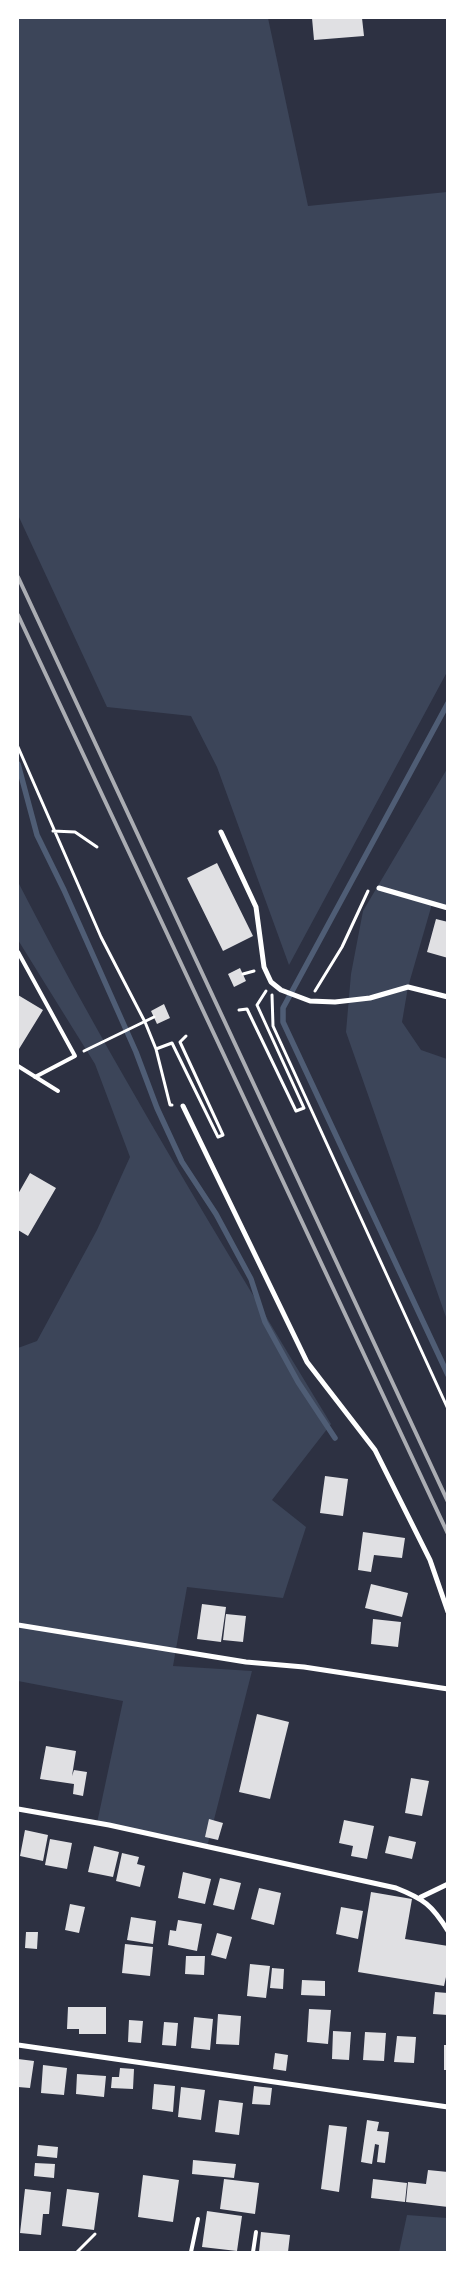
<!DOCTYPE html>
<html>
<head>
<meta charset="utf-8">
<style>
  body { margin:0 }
  #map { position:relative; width:465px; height:2270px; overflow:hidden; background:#2d3142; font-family:Raleway,sans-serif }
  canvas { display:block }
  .frame { position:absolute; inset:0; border:19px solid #fff; pointer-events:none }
</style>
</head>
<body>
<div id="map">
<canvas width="465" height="2270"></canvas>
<div class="frame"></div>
</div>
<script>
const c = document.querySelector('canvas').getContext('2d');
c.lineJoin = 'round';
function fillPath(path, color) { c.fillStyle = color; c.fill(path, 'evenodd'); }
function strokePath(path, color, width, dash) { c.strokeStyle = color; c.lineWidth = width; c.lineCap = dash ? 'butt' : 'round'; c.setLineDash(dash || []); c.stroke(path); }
const green = new Path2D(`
  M18,18H268L308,206L447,192V672L289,965L217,767L191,716L107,707L18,515Z
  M447,769V908L432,904L408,987L402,1022L421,1050L447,1059V1320L346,1032L351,974L363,911Z
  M18,882C113,1067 223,1245 331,1424L272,1500L306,1527L283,1598L187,1587L173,1666L252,1671L207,1847L97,1823L123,1701L18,1681V1348L37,1341L97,1230L130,1157L95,1064L18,940Z
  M407,2215L447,2218V2252H399Z`);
const stream = new Path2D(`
  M448,703L283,1008V1022L448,1375
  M18,764L37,835L64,890L136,1052L157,1108L182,1162L216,1214L251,1279L265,1322L298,1382L335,1438`);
const building = new Path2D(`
  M312,18H362L364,36L314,40Z
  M217,863L253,936L223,951L187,878Z
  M436,919L448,922V958L427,952Z
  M240,968L246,981L234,987L228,974Z
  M18,995L43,1010L19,1049L18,1048Z
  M164,1004L170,1018L157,1024L151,1011Z
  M30,1173L56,1188L28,1236L18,1230V1194Z
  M325,1476L348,1479L343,1516L320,1513Z
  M363,1532L405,1538L402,1558L374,1555L371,1572L358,1570Z
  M371,1584L408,1593L402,1617L365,1608Z
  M202,1604L226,1607L221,1642L197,1639Z
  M226,1614L246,1616L243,1642L223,1640Z
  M373,1619L401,1622L398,1647L371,1644Z
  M257,1714L289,1722L270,1799L239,1792Z
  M46,1746L76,1751L72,1776L74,1770L87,1772L83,1796L73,1794L74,1784L40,1779Z
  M411,1778L429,1781L422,1816L405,1813Z
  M209,1819L223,1823L218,1840L205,1837Z
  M344,1820L374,1826L367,1859L351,1856L353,1846L339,1843Z
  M25,1830L48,1835L43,1861L20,1856Z
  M389,1836L416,1842L412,1859L385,1853Z
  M50,1839L72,1843L67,1869L45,1865Z
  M94,1846L119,1852L113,1877L88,1872Z
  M122,1853L139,1857L137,1864L145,1866L140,1887L116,1881Z
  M183,1872L211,1879L205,1904L178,1898Z
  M220,1878L241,1883L234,1910L213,1905Z
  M259,1888L281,1893L274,1925L251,1919Z
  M371,1892L412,1899L405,1939L448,1946V1968L444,1986L358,1972Z
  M70,1904L85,1907L79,1933L65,1930Z
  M341,1907L363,1911L358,1939L336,1934Z
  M131,1917L156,1921L153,1944L127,1940Z
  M178,1920L202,1924L197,1951L168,1945L170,1930L176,1931Z
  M26,1932H38L37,1949L25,1948Z
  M217,1933L232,1937L226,1959L211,1955Z
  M125,1944L153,1947L150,1976L122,1973Z
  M186,1956H205L204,1975L185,1974Z
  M250,1964L270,1966L266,1998L247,1996Z
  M272,1968L284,1969L283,1989L270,1988Z
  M302,1980L325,1981V1996L301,1995Z
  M435,1992L448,1993V2015L433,2014Z
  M68,2007H106V2034H79V2029H67Z
  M309,2009L331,2010L328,2044L307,2042Z
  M218,2014L241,2016L239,2045L216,2044Z
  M194,2017L213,2019L210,2050L191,2048Z
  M129,2020L143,2021L141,2043L128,2042Z
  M164,2022L178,2023L176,2046L162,2045Z
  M333,2031L351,2032L349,2060L332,2059Z
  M365,2032L386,2033L384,2061L363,2060Z
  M397,2036L416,2037L414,2063L394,2062Z
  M444,2045H448V2070H444Z
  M275,2053L288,2055L286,2071L273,2069Z
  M18,2059L34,2061L30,2088L18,2087Z
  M43,2065L67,2068L64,2095L41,2093Z
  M120,2068L134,2069L133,2089L111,2088L112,2077H119Z
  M77,2074L106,2076L104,2097L76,2094Z
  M154,2084L175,2086L173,2112L152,2109Z
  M254,2086L272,2088L270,2105L252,2104Z
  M181,2087L205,2090L201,2120L178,2117Z
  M219,2100L243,2103L239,2135L215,2132Z
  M367,2120L379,2122L377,2131L389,2132L385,2163L377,2162L379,2145L375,2144L372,2164L361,2162Z
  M329,2125L347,2127L339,2192L321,2189Z
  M38,2145L58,2147L57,2158L37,2156Z
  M193,2160L236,2164L234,2178L192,2174Z
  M35,2163L55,2164L54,2178L34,2176Z
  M428,2170L448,2172V2207L406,2202L408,2182L426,2184Z
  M143,2175L179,2180L173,2222L138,2217Z
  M224,2179L259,2183L255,2214L220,2209Z
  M373,2179L407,2183L405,2202L371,2198Z
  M25,2189L51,2192L49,2214H43L41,2235L20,2233Z
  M67,2189L99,2193L94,2230L62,2226Z
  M207,2211L242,2216L237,2251L202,2247Z
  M261,2232L290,2235L288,2252H259Z`);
const path = new Path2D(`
  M18,747L101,937L145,1022L156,1049L170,1105H172
  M53,831L75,832L97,847
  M243,974L254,971
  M315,991L342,947L368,891
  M272,995L273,1026L448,1409
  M239,1010L247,1009L296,1111L304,1108L257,1005L266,991
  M156,1049L172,1043L218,1137L223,1135L180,1042L186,1036
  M84,1051L154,1017
  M77,2252L95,2234`);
const service = new Path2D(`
  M18,952L75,1056L35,1077
  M18,1066L58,1091
  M191,2252L198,2219
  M253,2252L256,2232`);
const minor = new Path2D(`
  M221,832L256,907L264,967L271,982L281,990L310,1001L335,1002L370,998L408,987L448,997
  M379,888L448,908
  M183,1106L307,1362L375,1450L430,1560L448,1612
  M18,1625L246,1662L304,1667L448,1689
  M18,1809L109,1825L396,1888C424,1899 432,1905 448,1931
  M421,1897L448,1884
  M18,2045L448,2107`);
const rail = new Path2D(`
  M18,577L448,1502
  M18,615L448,1534`);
fillPath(green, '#3c4559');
strokePath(stream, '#4f5d75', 5.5);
fillPath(building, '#e0e0e3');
strokePath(path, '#fff', 3);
strokePath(service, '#fff', 4);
strokePath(minor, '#fff', 5);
strokePath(rail, '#abadb3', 4);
</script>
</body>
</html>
